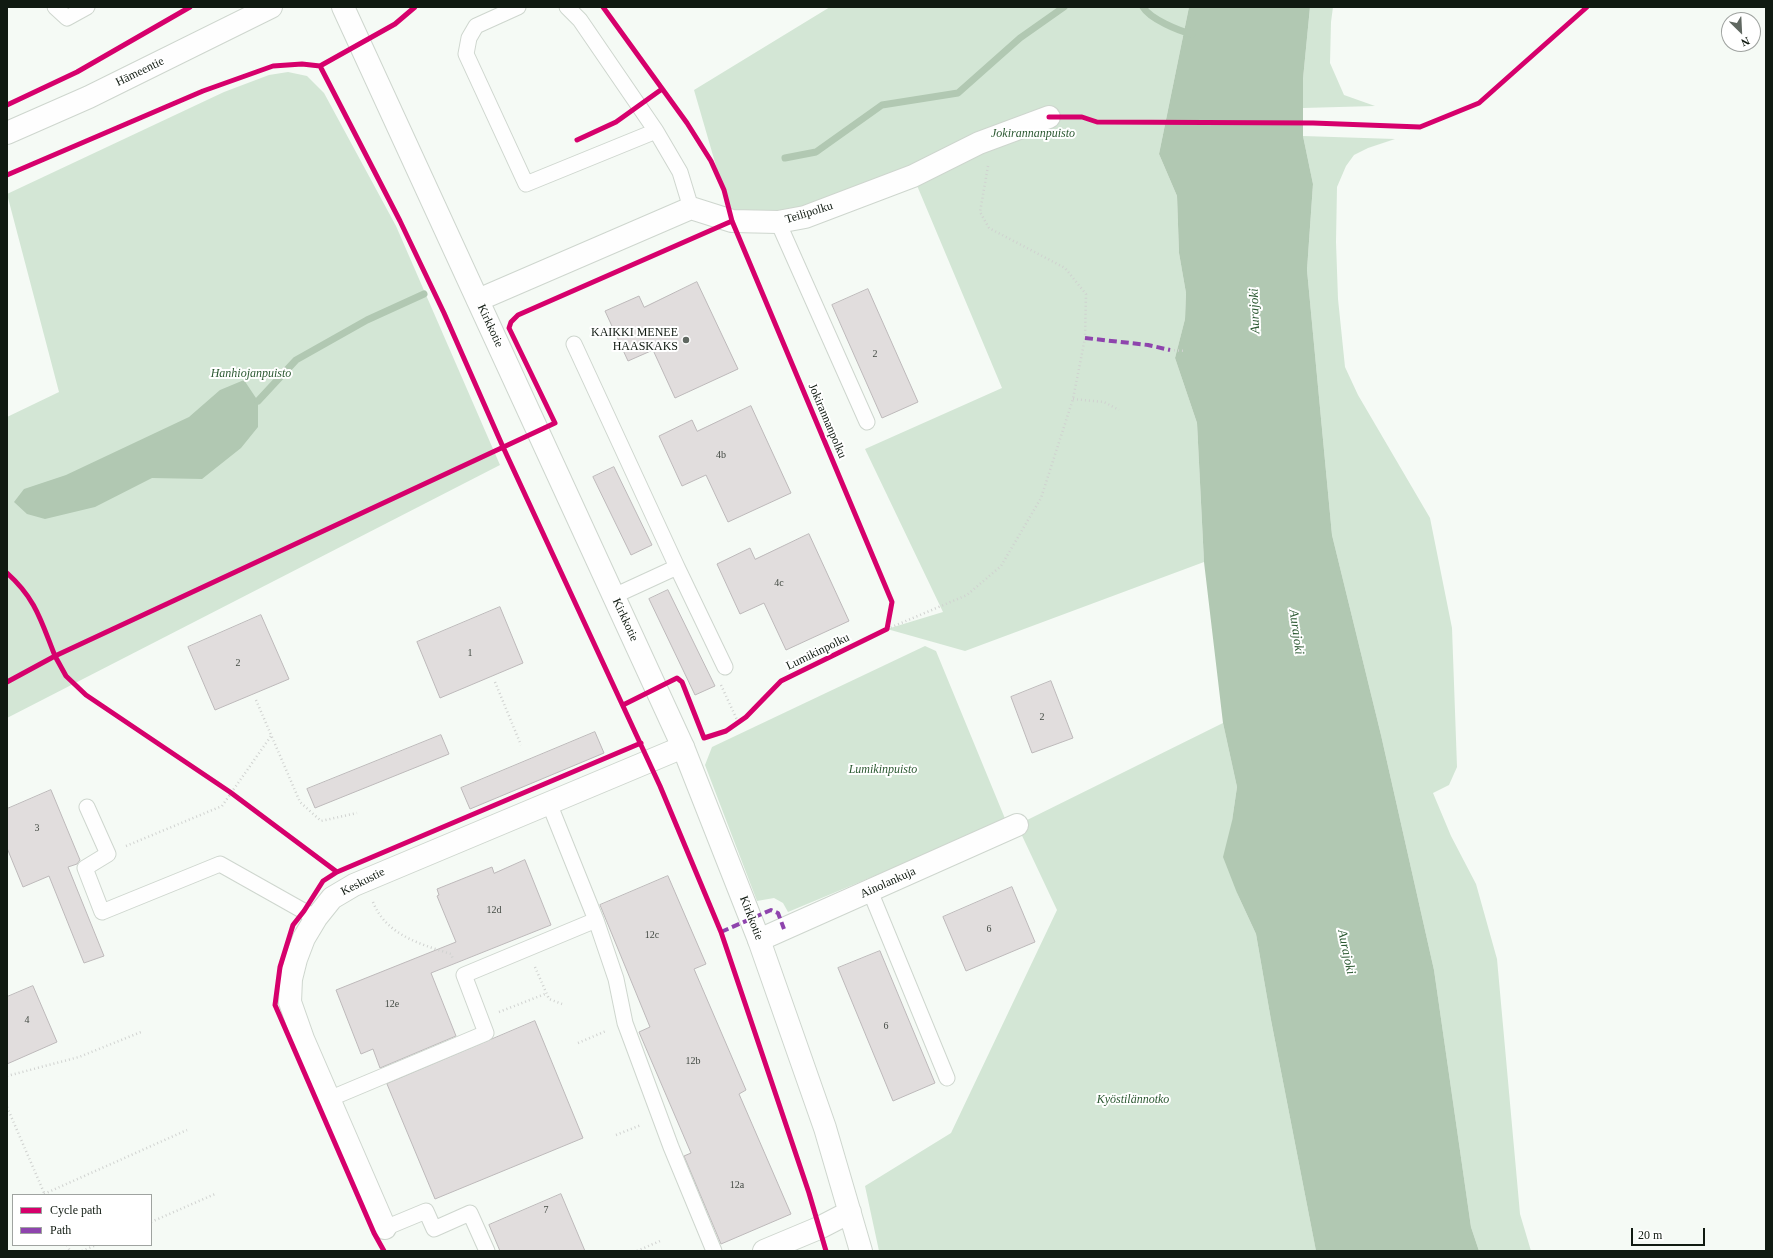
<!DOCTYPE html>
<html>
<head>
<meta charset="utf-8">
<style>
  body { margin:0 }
  #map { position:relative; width:1773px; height:1258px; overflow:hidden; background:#f5faf5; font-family:Georgia,serif }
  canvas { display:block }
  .frame { position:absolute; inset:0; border:8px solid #101a11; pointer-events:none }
  .legend { position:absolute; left:12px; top:1194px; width:140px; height:52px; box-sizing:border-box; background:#fff; border:1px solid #9fa3a0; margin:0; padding:5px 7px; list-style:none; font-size:12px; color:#101a11 }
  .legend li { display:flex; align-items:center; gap:8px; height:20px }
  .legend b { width:20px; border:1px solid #9fa3a0 }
  .north { position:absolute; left:1721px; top:12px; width:40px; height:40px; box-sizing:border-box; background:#fff; border:1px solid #9fa3a0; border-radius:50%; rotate:156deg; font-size:11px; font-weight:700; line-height:16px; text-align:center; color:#101a11 }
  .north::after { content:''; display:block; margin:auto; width:14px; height:18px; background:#606861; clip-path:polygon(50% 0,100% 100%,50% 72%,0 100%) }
  .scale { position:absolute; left:1631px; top:1228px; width:74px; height:18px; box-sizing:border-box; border:2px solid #101a11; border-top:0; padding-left:5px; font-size:12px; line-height:14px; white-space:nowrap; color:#101a11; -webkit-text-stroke:3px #fff; paint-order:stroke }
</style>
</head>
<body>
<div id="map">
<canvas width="1773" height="1258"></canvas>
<div class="frame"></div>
<ul class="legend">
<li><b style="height:5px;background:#d6006c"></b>Cycle path</li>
<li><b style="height:5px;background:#8e44ad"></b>Path</li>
</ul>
<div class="north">N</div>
<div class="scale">20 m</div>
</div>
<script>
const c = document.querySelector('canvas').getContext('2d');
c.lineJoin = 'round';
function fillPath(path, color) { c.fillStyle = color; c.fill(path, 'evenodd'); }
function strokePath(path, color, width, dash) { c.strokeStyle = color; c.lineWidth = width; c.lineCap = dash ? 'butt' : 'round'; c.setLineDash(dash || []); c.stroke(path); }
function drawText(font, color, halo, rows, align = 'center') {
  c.font = font + ' Georgia,serif'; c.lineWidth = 4; c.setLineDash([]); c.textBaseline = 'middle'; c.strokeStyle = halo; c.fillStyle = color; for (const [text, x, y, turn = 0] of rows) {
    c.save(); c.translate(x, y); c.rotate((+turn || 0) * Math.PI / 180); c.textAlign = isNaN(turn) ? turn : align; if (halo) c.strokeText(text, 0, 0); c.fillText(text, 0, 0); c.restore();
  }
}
const green = new Path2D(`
  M830,7H1189L1159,154L1177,196L1179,253L1186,293L1185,319L1175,358L1197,423L1204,562L965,651L887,629L943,612L865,449L1002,388L913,176L805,217L732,221L694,90Z
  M1310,7H1333L1331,22L1330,63L1344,95L1375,106L1303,108V79Z
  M288,72L307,76L324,93L396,226L500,465L7,718V417L59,392L7,194L224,92L269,75Z
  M1303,136L1395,139L1368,148L1354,155L1346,166L1337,187L1336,242L1338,299L1345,367L1358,395L1430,518L1452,628L1457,767L1449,785L1433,793L1451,836L1476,884L1497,959L1520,1214L1531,1251H1479L1471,1227L1434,970L1381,735L1332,535L1307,270L1313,184Z
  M925,646L936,651L1006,821L788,912L783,903L774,898L757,901L705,765L712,747Z
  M1223,723L1237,787L1232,821L1237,893L1256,934L1271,1020L1316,1251H879L865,1186L951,1133L1057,910L1017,825Z`);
const water = new Path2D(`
  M1189,7H1310L1303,79V136L1313,184L1307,270L1332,535L1381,735L1434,970L1471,1227L1479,1251H1316L1271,1020L1256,934L1237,893L1223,857L1232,821L1237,787L1223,723L1204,562L1197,423L1175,358L1185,319L1186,293L1179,253L1177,196L1159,154Z
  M244,380L258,401V427L241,448L202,479L152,478L95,507L45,519L27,514L14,502L24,489L66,475L189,417L220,390Z`);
const stream = new Path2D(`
  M1143,7C1150,19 1179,31 1192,34
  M785,158L816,152L882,105L958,93L1020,38L1064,7
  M258,401L296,360L367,320L424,294`);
const building = new Path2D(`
  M697,282L738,369L675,398L653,350L628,361L605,311L639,296L644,307Z
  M868,289L918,402L882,418L832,305Z
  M751,406L791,493L728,522L706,475L682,486L659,436L692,420L697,431Z
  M614,467L652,545L631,555L593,477Z
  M809,534L849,621L786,650L764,603L740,614L717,564L750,548L755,559Z
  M668,590L715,686L695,695L649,599Z
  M500,607L523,663L440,698L417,642Z
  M261,615L289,679L215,710L188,647Z
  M1051,681L1073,738L1032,753L1011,697Z
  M595,732L604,753L470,809L461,788Z
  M441,735L449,754L315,808L307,789Z
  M51,790L80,860L77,864L68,867L104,956L84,963L49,876L23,887L7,848V809Z
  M525,860L551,925L431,973L456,1036L380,1068L373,1049L361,1054L336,990L456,942L437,896L439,895L437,889L492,867L494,873Z
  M668,876L706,964L694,969L746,1090L739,1094L791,1214L721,1244L684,1156L691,1153L639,1032L650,1027L600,905Z
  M1012,887L1035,942L966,971L943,917Z
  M880,951L935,1083L893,1101L838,968Z
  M33,986L57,1042L7,1064V997Z
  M535,1021L583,1138L435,1199L387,1084Z
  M561,1194L585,1251H500L489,1225Z`);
const path = new Path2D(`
  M1170,350L1185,351
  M1073,399L1104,402L1119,410
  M887,629L967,595L1001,566L1041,498L1073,399L1085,338L1086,294L1065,268L989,228L980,212L988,166
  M495,682L521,745
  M721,685L738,722
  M256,700L300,802L321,821L357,813
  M126,846L222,806L271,736
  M373,902C386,935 420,944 451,954L453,959
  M535,967L549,999L562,1004
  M499,1012L545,994
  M578,1043L606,1031
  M7,1076L79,1057L141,1032
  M7,1107L45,1195
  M616,1135L641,1125
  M44,1194L187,1130
  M151,1222L215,1194
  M67,1245L70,1251
  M82,1251L96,1245
  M637,1251L660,1241`);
const service = new Path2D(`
  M55,7L67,18L87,7
  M518,7L476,26L469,38L466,54L526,184L656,131
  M567,7L580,20L656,131L680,172L691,208
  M778,222L867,422
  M574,344L677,567L614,596
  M677,567L725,667
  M549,803L596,920L616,979L625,1023L671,1147L714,1251
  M87,807L108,854L85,868L102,912L220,864L316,918
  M870,891L947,1078
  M329,1099L486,1033L464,975L596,920
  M385,1228L426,1211L434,1229L470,1213L487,1251`);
const minor = new Path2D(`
  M478,300L691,208L732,221L778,222L805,217L913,176L979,143L1049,117
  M759,940L1017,825
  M385,1228L303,1039L290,1002L291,979L296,959L304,938L316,918L332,898L354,885L683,747`);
const tertiary = new Path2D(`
  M343,7L683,747L759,940L825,1128L861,1251
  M764,1251L819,1228L850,1212`);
const trunk = new Path2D(`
  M7,133L89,97L271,7`);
const quiet = new Path2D(`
  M1085,338L1148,345L1170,350
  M721,932L771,910L778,913L784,929`);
const cycleway = new Path2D(`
  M603,7L687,123L711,161L724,190L732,221L892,602L887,629L781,681L746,717L726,731L704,738L682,682L677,678L623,705
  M320,66L400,221L444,313L503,447L660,786L721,932L809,1193L826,1251
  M7,105L77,72L190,7
  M1049,117H1082L1097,122L1313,123L1420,127L1479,103L1587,7
  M577,140L616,122L662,89
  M7,175L203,91L273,66L302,64L320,66L395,24L415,7
  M7,573C36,599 41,621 55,656L7,682
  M337,872L230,792L86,695L66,676L55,656L555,423L509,328L511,322L518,315L732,221
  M384,1251L374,1233L275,1005L280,967L293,925L304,911L323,881L337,872L641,743`);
const markers = [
  [686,340,4,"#606861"]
];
const numberNames = [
  ["2",875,354],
  ["4b",721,455],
  ["4c",779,583],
  ["1",470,653],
  ["2",238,663],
  ["2",1042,717],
  ["3",37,828],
  ["12d",494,910],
  ["6",989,929],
  ["12c",652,935],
  ["12e",392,1004],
  ["4",27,1020],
  ["6",886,1026],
  ["12b",693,1061],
  ["12a",737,1185],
  ["7",546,1210]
];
const streetNames = [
  ["Hämeentie",140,72,-26],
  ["Teilipolku",809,213,-17],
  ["Kirkkotie",490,326,65],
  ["Jokirannanpolku",827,421,67],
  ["Kirkkotie",625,620,65],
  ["Lumikinpolku",818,652,-26],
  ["Keskustie",363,882,-27],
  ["Ainolankuja",888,883,-24],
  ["Kirkkotie",751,918,69]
];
const parkNames = [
  ["Jokirannanpuisto",1033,134],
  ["Hanhiojanpuisto",251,374],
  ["Lumikinpuisto",883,770],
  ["Kyöstilännotko",1133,1100]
];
const poiNames = [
  ["KAIKKI MENEE",678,333],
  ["HAASKAKS",678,347]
];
const waterNames = [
  ["Aurajoki",1255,311,-92],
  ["Aurajoki",1296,632,82],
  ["Aurajoki",1346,952,78]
];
fillPath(green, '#d3e6d5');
fillPath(water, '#b1c8b2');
strokePath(stream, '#b1c8b2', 7);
fillPath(building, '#e1dddd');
strokePath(building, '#bdb9ba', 1);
strokePath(service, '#ced6ce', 17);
strokePath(minor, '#ced6ce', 24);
strokePath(tertiary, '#ced6ce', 24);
strokePath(trunk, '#ced6ce', 24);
strokePath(path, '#d0d2d0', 2.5, [1, 3]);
strokePath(service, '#fefefe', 15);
strokePath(minor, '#fefefe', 22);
strokePath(tertiary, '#fefefe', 22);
strokePath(trunk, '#fefefe', 22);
strokePath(quiet, '#8e44ad', 4, [8, 4]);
strokePath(cycleway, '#d6006c', 5);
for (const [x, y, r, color] of markers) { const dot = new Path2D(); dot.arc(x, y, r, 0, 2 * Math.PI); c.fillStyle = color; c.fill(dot); strokePath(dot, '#fff', 1.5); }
drawText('10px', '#444b44', null, numberNames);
drawText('12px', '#101a11', '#fff', streetNames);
drawText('italic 12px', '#2c5932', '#fff', parkNames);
drawText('12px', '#101a11', '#fff', poiNames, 'right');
drawText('italic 13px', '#2d5a33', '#fff', waterNames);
</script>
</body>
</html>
